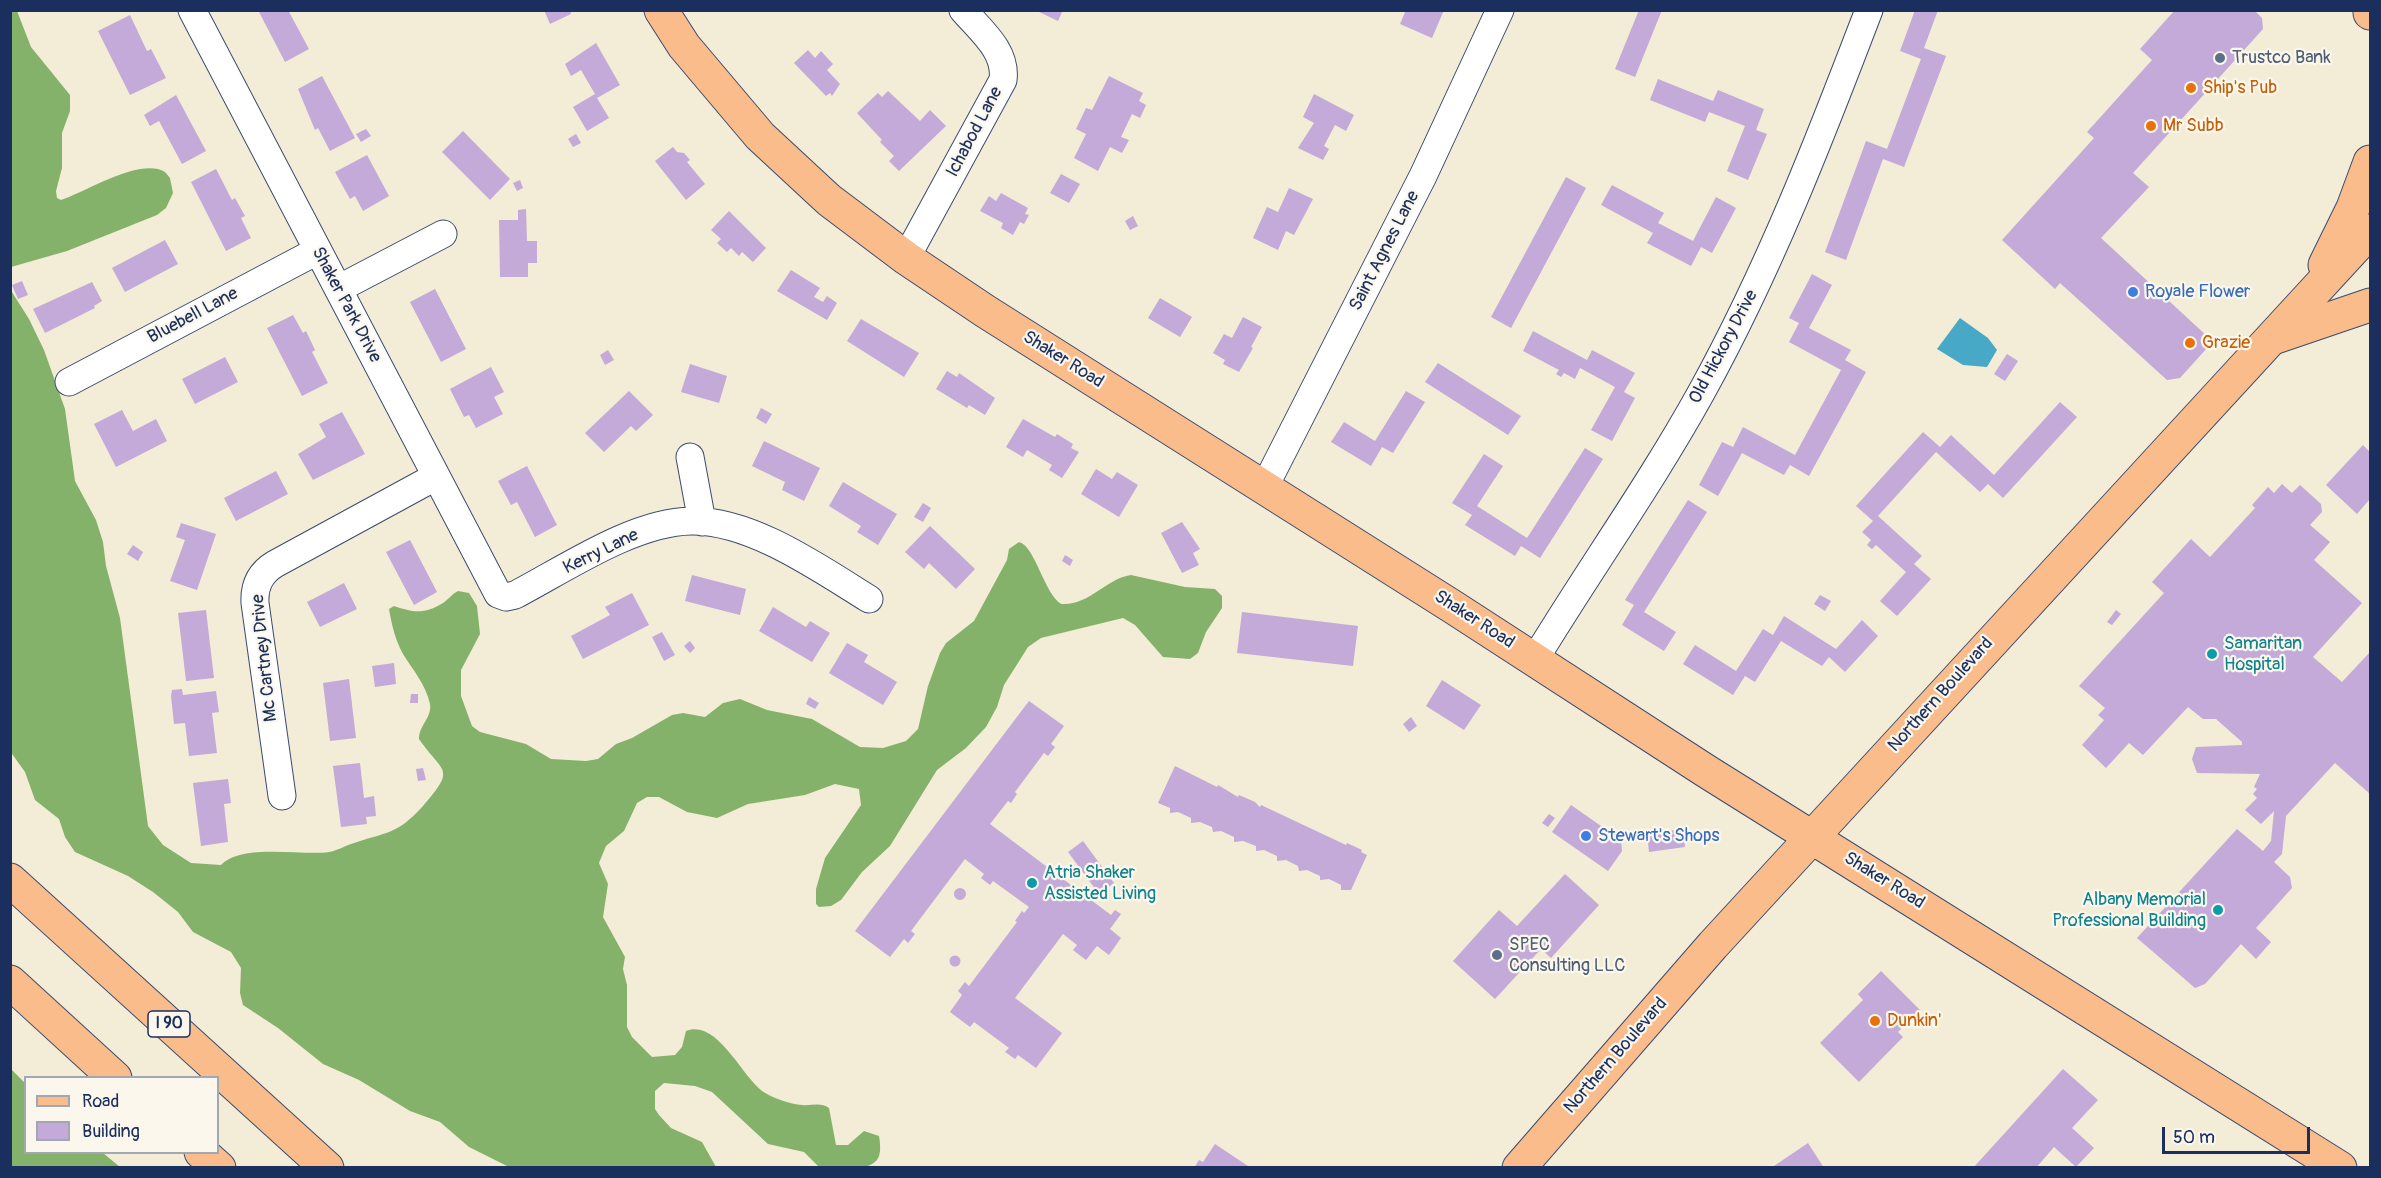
<!DOCTYPE html>
<html>
<head>
<meta charset="utf-8">
<style>
  body { margin:0 }
  #map { position:relative; width:2381px; height:1178px; overflow:hidden; background:#f3ecd6; font-family:Pangolin,sans-serif }
  canvas { display:block }
  .frame { position:absolute; inset:0; border:12px solid #1b2f5e; pointer-events:none }
  .legend { position:absolute; left:24px; top:1076px; width:195px; height:78px; box-sizing:border-box; background:#fbf7ec; border:2px solid #a1a7b3; margin:0; padding:8px 10px; list-style:none; font-size:18px; color:#1b2f5e }
  .legend li { display:flex; align-items:center; gap:12px; height:30px }
  .legend b { width:30px; border:2px solid #a1a7b3 }
  .scale { position:absolute; left:2162px; top:1127px; width:148px; height:27px; box-sizing:border-box; border:3px solid #1b2f5e; border-top:0; padding-left:8px; font-size:18px; line-height:21px; white-space:nowrap; color:#1b2f5e; -webkit-text-stroke:4px #fbf7ec; paint-order:stroke }
</style>
</head>
<body>
<div id="map">
<canvas width="2381" height="1178"></canvas>
<div class="frame"></div>
<ul class="legend">
<li><b style="height:8px;background:#f9bc8a"></b>Road</li>
<li><b style="height:16px;background:#c3aad8"></b>Building</li>
</ul>
<div class="scale">50 m</div>
</div>
<script>
const c = document.querySelector('canvas').getContext('2d');
c.lineJoin = 'round';
function fillPath(path, color) { c.fillStyle = color; c.fill(path, 'evenodd'); }
function strokePath(path, color, width, dash) { c.strokeStyle = color; c.lineWidth = width; c.lineCap = dash ? 'butt' : 'round'; c.setLineDash(dash || []); c.stroke(path); }
function drawText(font, color, halo, rows, align = 'center') {
  c.font = font + ' Pangolin,sans-serif'; c.lineWidth = 4.5; c.setLineDash([]); c.textBaseline = 'middle'; c.strokeStyle = halo; c.fillStyle = color; for (const [text, x, y, turn = 0] of rows) {
    c.save(); c.translate(x, y); c.rotate((+turn || 0) * Math.PI / 180); c.textAlign = isNaN(turn) ? turn : align; if (halo) c.strokeText(text, 0, 0); c.fillText(text, 0, 0); c.restore();
  }
}
const forest = new Path2D(`
  M17,11L31,47L70,95V111L62,133V168L56,191L57,198L61,200C86,192 140,157 165,172L170,178L173,193L166,208L157,215L67,251L11,267L10,11Z
  M10,289L29,319L44,350L65,409L75,481L96,520L103,542L106,566L120,618L148,826L163,845L191,863L221,865C242,843 302,856 329,852C337,851 344,846 351,844C385,832 396,836 423,806C457,767 443,774 419,739C419,725 432,718 430,704C426,685 413,670 403,654C395,639 392,626 389,609L394,606C414,613 425,614 443,603C449,599 452,594 458,591L469,593L477,606L480,634L461,670V696L472,726L480,732L526,744L551,759L586,761L598,759L616,744L632,738L672,715L683,713L705,717L723,703L740,699L767,710L812,719L860,747L883,748L906,741L918,729L928,686L940,653L946,643L974,621L1007,560L1009,549L1019,542C1035,546 1044,593 1061,604C1089,606 1105,579 1131,575L1185,587L1215,589L1222,596V608L1206,632L1198,653L1190,659L1163,657L1135,625L1123,618L1041,638L1028,647L1004,685L997,707L986,727L966,748L937,770L890,846L862,872L841,900L831,906L819,907L816,904V889L825,858L861,805L859,789L835,784L805,795L748,804L717,818L687,812L659,797H647L637,803L624,831L606,846L599,863L608,884L603,917L625,957L623,969L627,985V1027L632,1037L652,1057L675,1055L682,1047L686,1031C717,1019 741,1075 762,1091C772,1098 790,1104 802,1105C811,1106 821,1102 829,1108L836,1145H848L864,1131L879,1136C880,1142 881,1150 879,1156C873,1174 834,1168 819,1167L804,1152L768,1144L712,1092L695,1086L664,1083L655,1091V1109L659,1115L671,1128L702,1142L716,1167H509L469,1147L440,1122L410,1111L359,1080L323,1064L278,1028L243,1005L240,993L241,968L231,952L193,932L178,912L153,892L128,876L75,852L65,837L59,819L35,800L25,772L10,751Z
  M11,1069L25,1083L26,1152L103,1153L120,1167H11Z`);
const water = new Path2D(`
  M1960,318L1988,338L1997,350L1987,367L1963,365L1937,349Z`);
const building = new Path2D(`
  M258,10H288L309,49L285,62Z
  M544,10H570L571,14L550,24Z
  M1035,10H1063L1058,21Z
  M1406,10H1444L1432,38L1400,24Z
  M1639,10H1662L1635,77L1615,69Z
  M1915,10H1938L1924,48L1946,56L1904,167L1883,159L1846,260L1825,252L1866,141L1887,149L1921,59L1900,51Z
  M2175,10H2254L2262,18L2263,29L2133,173L2149,187L2101,238L2208,337V347L2180,378L2167,380L2060,283L2055,289L2002,240L2094,138L2087,132L2152,60L2140,49Z
  M130,15L147,51L151,49L166,78L130,95L98,31Z
  M596,43L620,85L597,98L609,118L587,131L573,107L595,94L581,70L571,76L565,64Z
  M808,50L815,58L821,51L833,64L827,70L840,84L832,96L830,93L826,96L794,63Z
  M322,76L355,138L330,151L318,128L315,130L298,89Z
  M1109,76L1143,93L1139,101L1146,105L1140,118L1132,114L1121,137L1129,140L1122,153L1110,147L1098,171L1074,158L1086,134L1076,129L1086,108L1092,110Z
  M1658,79L1713,101L1718,90L1764,109L1756,130L1767,134L1748,180L1727,171L1745,126L1709,112L1705,122L1650,100Z
  M888,91L920,121L930,110L946,126L899,171L889,161L894,156L880,142L882,140L857,113L878,93L882,97Z
  M1314,94L1354,115L1346,131L1335,125L1324,146L1329,149L1323,160L1298,148L1314,123L1303,117Z
  M176,95L206,151L182,164L159,121L150,126L144,115Z
  M366,129L371,136L361,142L356,134Z
  M463,131L510,179L490,200L442,152Z
  M576,134L581,143L573,147L568,139Z
  M673,147L677,152L684,153L690,160L687,162L705,184L686,200L655,161Z
  M367,155L389,196L363,211L355,196L350,199L335,172Z
  M216,169L232,200L235,198L245,216L241,218L251,238L226,251L191,182Z
  M1061,174L1080,184L1069,203L1050,193Z
  M1566,177L1586,188L1511,328L1491,317Z
  M520,180L523,188L517,191L513,183Z
  M1612,185L1664,213L1658,223L1693,241L1716,197L1736,208L1712,253L1701,247L1691,266L1647,243L1653,233L1601,205Z
  M1289,188L1313,199L1294,235L1286,231L1278,250L1253,238L1267,207L1278,212Z
  M1001,193L1028,208L1025,214L1029,215L1024,224L1020,222L1013,235L1001,228L1003,223L980,211L989,196L996,201Z
  M526,209L527,241H537V263H528V277H500L499,220H518V210Z
  M729,211L766,248L753,262L742,252L739,256L731,248L727,252L717,243L721,239L711,230Z
  M1133,216L1138,226L1130,230L1125,221Z
  M165,240L178,264L125,292L112,268Z
  M791,270L820,288L814,297L823,302L827,296L837,303L827,320L777,291Z
  M1812,274L1832,285L1809,328L1851,350L1845,360L1866,372L1809,476L1790,465L1784,475L1742,453L1718,496L1699,485L1722,442L1733,447L1743,427L1795,455L1841,370L1789,342L1799,323L1789,318Z
  M22,281L28,295L18,299L12,285Z
  M92,282L102,301L94,306L95,308L45,333L33,309Z
  M435,289L466,349L441,362L410,302Z
  M1160,298L1192,317L1180,337L1148,318Z
  M293,315L303,333L306,331L315,350L312,352L328,383L302,396L267,328Z
  M1243,317L1262,327L1251,347L1253,348L1239,372L1223,364L1225,360L1213,353L1224,334L1232,338Z
  M861,319L919,353L904,377L847,341Z
  M1533,331L1587,360L1592,350L1635,373L1624,392L1635,398L1612,441L1591,430L1615,387L1580,368L1575,379L1564,373L1561,377L1556,374L1559,370L1523,351Z
  M608,350L614,360L605,365L600,355Z
  M2007,354L2018,361L2005,381L1994,374Z
  M225,357L238,382L195,404L182,379Z
  M1438,363L1521,416L1508,435L1425,382Z
  M690,364L727,376L719,403L681,392Z
  M491,367L504,392L494,397L503,414L476,428L469,415L464,417L450,389Z
  M947,371L957,377L959,373L995,398L985,415L969,405L967,408L936,389Z
  M629,391L653,415L636,431L631,426L604,452L585,433Z
  M1406,391L1425,402L1393,453L1382,447L1371,466L1331,442L1344,422L1375,441Z
  M2060,402L2077,417L2003,498L1988,484L1980,492L1936,452L1878,516L1922,556L1914,564L1931,579L1897,616L1880,601L1906,572L1876,545L1872,549L1867,545L1871,540L1862,532L1873,521L1856,506L1923,432L1940,447L1951,435L1994,475Z
  M761,408L772,414L766,424L756,418Z
  M122,410L133,431L156,419L167,441L116,467L94,424Z
  M342,412L365,454L313,480L298,454L326,437L319,424Z
  M1023,419L1055,437L1057,434L1073,444L1071,448L1079,452L1062,478L1049,470L1052,465L1027,450L1023,457L1006,447Z
  M764,441L820,468L804,501L782,490L785,482L752,466Z
  M2363,445L2370,452V499L2357,514L2326,485Z
  M1585,448L1603,459L1540,558L1521,546L1515,556L1465,525L1472,515L1452,503L1484,454L1503,466L1477,506L1527,538Z
  M527,466L557,525L535,537L517,502L511,505L498,481Z
  M1096,469L1112,479L1117,472L1138,485L1119,517L1081,494Z
  M276,471L288,494L236,521L224,498Z
  M843,482L897,514L878,545L857,532L861,526L829,506Z
  M2282,484L2292,493L2300,485L2321,504L2322,512L2310,525L2330,542L2314,560L2362,603L2313,657L2342,682L2370,652V794L2335,763L2286,816L2282,854L2274,862L2290,877L2292,888L2256,928L2271,942L2256,959L2241,944L2205,984L2195,988L2137,938L2237,829L2263,851L2271,841L2274,811L2261,824L2245,810L2257,798L2253,794L2257,789L2254,787L2260,774L2197,773L2192,759L2196,747L2242,745V742L2216,719H2203L2188,707L2143,755L2129,743L2106,768L2082,745L2104,720L2098,715L2105,708L2079,686L2164,593L2152,582L2191,539L2210,557L2255,508L2252,505L2268,487L2274,493Z
  M1688,500L1707,512L1644,612L1676,632L1664,651L1622,625L1634,605L1625,600Z
  M923,503L931,508L923,522L914,517Z
  M1182,522L1200,549L1193,553L1199,565L1182,573L1161,533Z
  M181,523L216,534L197,590L170,581L185,540L176,537Z
  M930,526L975,569L956,589L929,563L924,569L905,552Z
  M410,540L437,592L414,605L386,552Z
  M133,545L143,552L138,561L127,554Z
  M1065,555L1073,560L1070,566L1062,561Z
  M692,575L746,589L740,615L685,601Z
  M344,583L357,609L320,627L307,602Z
  M632,593L649,625L583,659L571,636L610,615L605,607Z
  M1820,595L1831,601L1825,611L1814,604Z
  M773,607L806,627L810,621L830,633L812,662L759,631Z
  M206,610L214,678L186,681L178,613Z
  M2116,610L2121,614L2112,625L2107,622Z
  M1242,612L1358,626L1353,666L1237,653Z
  M1784,616L1836,649L1862,620L1878,636L1845,672L1829,657L1822,666L1781,641L1755,682L1745,676L1733,695L1683,664L1695,645L1736,671L1763,629L1773,635Z
  M662,632L675,655L664,661L652,637Z
  M690,641L695,648L690,653L684,646Z
  M847,643L868,655L864,662L897,682L883,705L829,673Z
  M394,663L396,684L375,687L372,666Z
  M349,679L356,738L330,741L323,683Z
  M1442,680L1481,705L1464,730L1426,706Z
  M182,689L183,695L216,691L219,712L212,713L217,753L189,756L185,723L174,724L171,696L172,690Z
  M411,694H418V703H410Z
  M809,697L819,703L815,709L806,704Z
  M1029,701L1064,726L1051,744L1055,747L1048,756L1044,753L1015,792L1017,794L1011,803L1008,801L990,824L1111,915L1115,910L1121,914L1110,929L1121,938L1109,955L1097,946L1086,960L1073,950L1077,945L1063,934L1015,998L1062,1033L1036,1068L1018,1055L1015,1059L1005,1052L1009,1048L974,1022L970,1027L950,1012L962,995L958,991L965,982L969,986L1017,922L1015,921L1022,911L1024,913L1029,907L993,881L990,885L981,878L984,874L965,859L911,931L915,934L908,943L904,939L890,957L855,931Z
  M1411,717L1417,726L1409,732L1403,724Z
  M360,763L364,798L374,796L376,816L366,817L367,824L341,827L333,766Z
  M1175,766L1217,787L1218,785L1238,797L1239,795L1255,802L1260,807L1261,805L1346,845L1347,843L1362,850L1361,852L1367,855L1351,890H1341V885L1329,879L1320,880V876L1307,870L1299,871L1298,866L1286,860L1277,861V856L1264,850L1256,851V846L1243,841L1234,842V837L1221,831L1213,832L1212,827L1200,822L1191,823V818L1178,812L1170,813V808L1158,803Z
  M423,768L426,780L418,781L416,769Z
  M228,779L231,803L224,804L228,842L201,846L193,783Z
  M1571,805L1621,840L1622,851L1608,871L1552,832Z
  M1549,814L1555,818L1548,827L1542,823Z
  M1683,829L1685,847L1649,852L1647,834Z
  M1083,841L1114,883L1099,894L1068,852Z
  M1565,874L1599,905L1551,958L1541,949L1495,999L1453,961L1499,910L1517,926Z
  M954 894a6 6 0 1 1 12 0a6 6 0 1 1-12 0Z
  M949.5 961a5.5 5.5 0 1 1 11 0a5.5 5.5 0 1 1-11 0Z
  M1881,971L1920,1010L1898,1032L1903,1037L1859,1082L1820,1043L1863,1000L1858,994Z
  M2063,1069L2098,1100L2072,1128L2094,1148L2076,1167L2054,1147L2036,1168H1973Z
  M1808,1143L1824,1168H1771Z
  M1215,1144L1251,1168H1194L1199,1160L1203,1162Z`);
const minor = new Path2D(`
  M192,10L498,594L506,597L515,595C565,569 633,522 691,521C751,520 819,568 869,599
  M906,258L1003,80C1007,51 981,31 963,10
  M338,289L443,234
  M69,382L317,251
  M690,457L702,522
  M1264,488L1423,176L1500,10
  M1535,659C1589,570 1650,485 1701,393C1769,270 1819,141 1869,10
  M282,796L255,603C254,586 260,573 275,564L435,477`);
const major = new Path2D(`
  M661,10L684,46L760,136L829,200L906,258L985,311L1453,607L1706,771L2340,1168
  M2370,10V13
  M2325,265L2353,208L2370,162
  M1519,1168L1713,945L2370,231`);
const highway = new Path2D(`
  M2276,337L2370,305
  M10,880L327,1168
  M10,982L115,1078
  M201,1152L219,1168`);
const markers = [
  [2220,58,6,"#5c6f8a"],
  [2191,88,6,"#e8710a"],
  [2151,126,6,"#e8710a"],
  [2133,292,6,"#3f7fe0"],
  [2190,343,6,"#e8710a"],
  [2212,654,6,"#0f9aa8"],
  [1586,836,6,"#3f7fe0"],
  [1032,883,6,"#0f9aa8"],
  [2218,910,6,"#0f9aa8"],
  [1497,955,6,"#5c6f8a"],
  [1875,1021,6,"#e8710a"]
];
const shields = [
  [169,1024,42]
];
const shieldNames = [
  ["I 90",169,1024]
];
const serviceNames = [
  ["Trustco Bank",2232,58],
  ["SPEC",1509,945],
  ["Consulting LLC",1509,966]
];
const foodNames = [
  ["Ship's Pub",2203,88],
  ["Mr Subb",2163,126],
  ["Grazie",2202,343],
  ["Dunkin'",1887,1021]
];
const streetNames = [
  ["Ichabod Lane",975,132,-62],
  ["Saint Agnes Lane",1385,251,-63],
  ["Shaker Park Drive",346,305,62],
  ["Bluebell Lane",193,316,-28],
  ["Old Hickory Drive",1724,347,-62],
  ["Shaker Road",1063,360,32],
  ["Kerry Lane",601,552,-26],
  ["Shaker Road",1474,620,33],
  ["Mc Cartney Drive",265,658,-96],
  ["Northern Boulevard",1941,695,-48],
  ["Shaker Road",1884,881,32],
  ["Northern Boulevard",1616,1056,-49]
];
const shopNames = [
  ["Royale Flower",2145,292],
  ["Stewart's Shops",1598,836]
];
const cultureNames = [
  ["Samaritan",2224,644],
  ["Hospital",2224,665],
  ["Atria Shaker",1044,873],
  ["Assisted Living",1044,894],
  ["Albany Memorial",2206,900,"right"],
  ["Professional Building",2206,921,"right"]
];
fillPath(forest, '#85b26a');
fillPath(water, '#48a9c7');
fillPath(building, '#c3aad8');
strokePath(minor, '#3b4b70', 29);
strokePath(major, '#3b4b70', 35);
strokePath(highway, '#3b4b70', 35);
strokePath(minor, '#fff', 27);
strokePath(major, '#f9bc8a', 33);
strokePath(highway, '#f9bc8a', 33);
for (const [x, y, r, color] of markers) { const dot = new Path2D(); dot.arc(x, y, r, 0, 2 * Math.PI); c.fillStyle = color; c.fill(dot); strokePath(dot, '#fbf7ec', 2); }
for (const [x, y, w] of shields) { const box = new Path2D(); box.roundRect(x - w / 2, y - 13, w, 26, 4.5); c.fillStyle = '#fbf7ec'; c.fill(box); strokePath(box, '#1b2f5e', 1.5); }
drawText('bold 16px', '#1b2f5e', null, shieldNames);
drawText('18px', '#4e5e75', '#fbf7ec', serviceNames, 'left');
drawText('18px', '#c56008', '#fbf7ec', foodNames, 'left');
drawText('18px', '#1b2f5e', '#fbf7ec', streetNames);
drawText('18px', '#366cbe', '#fbf7ec', shopNames, 'left');
drawText('18px', '#0d838f', '#fbf7ec', cultureNames, 'left');
</script>
</body>
</html>
